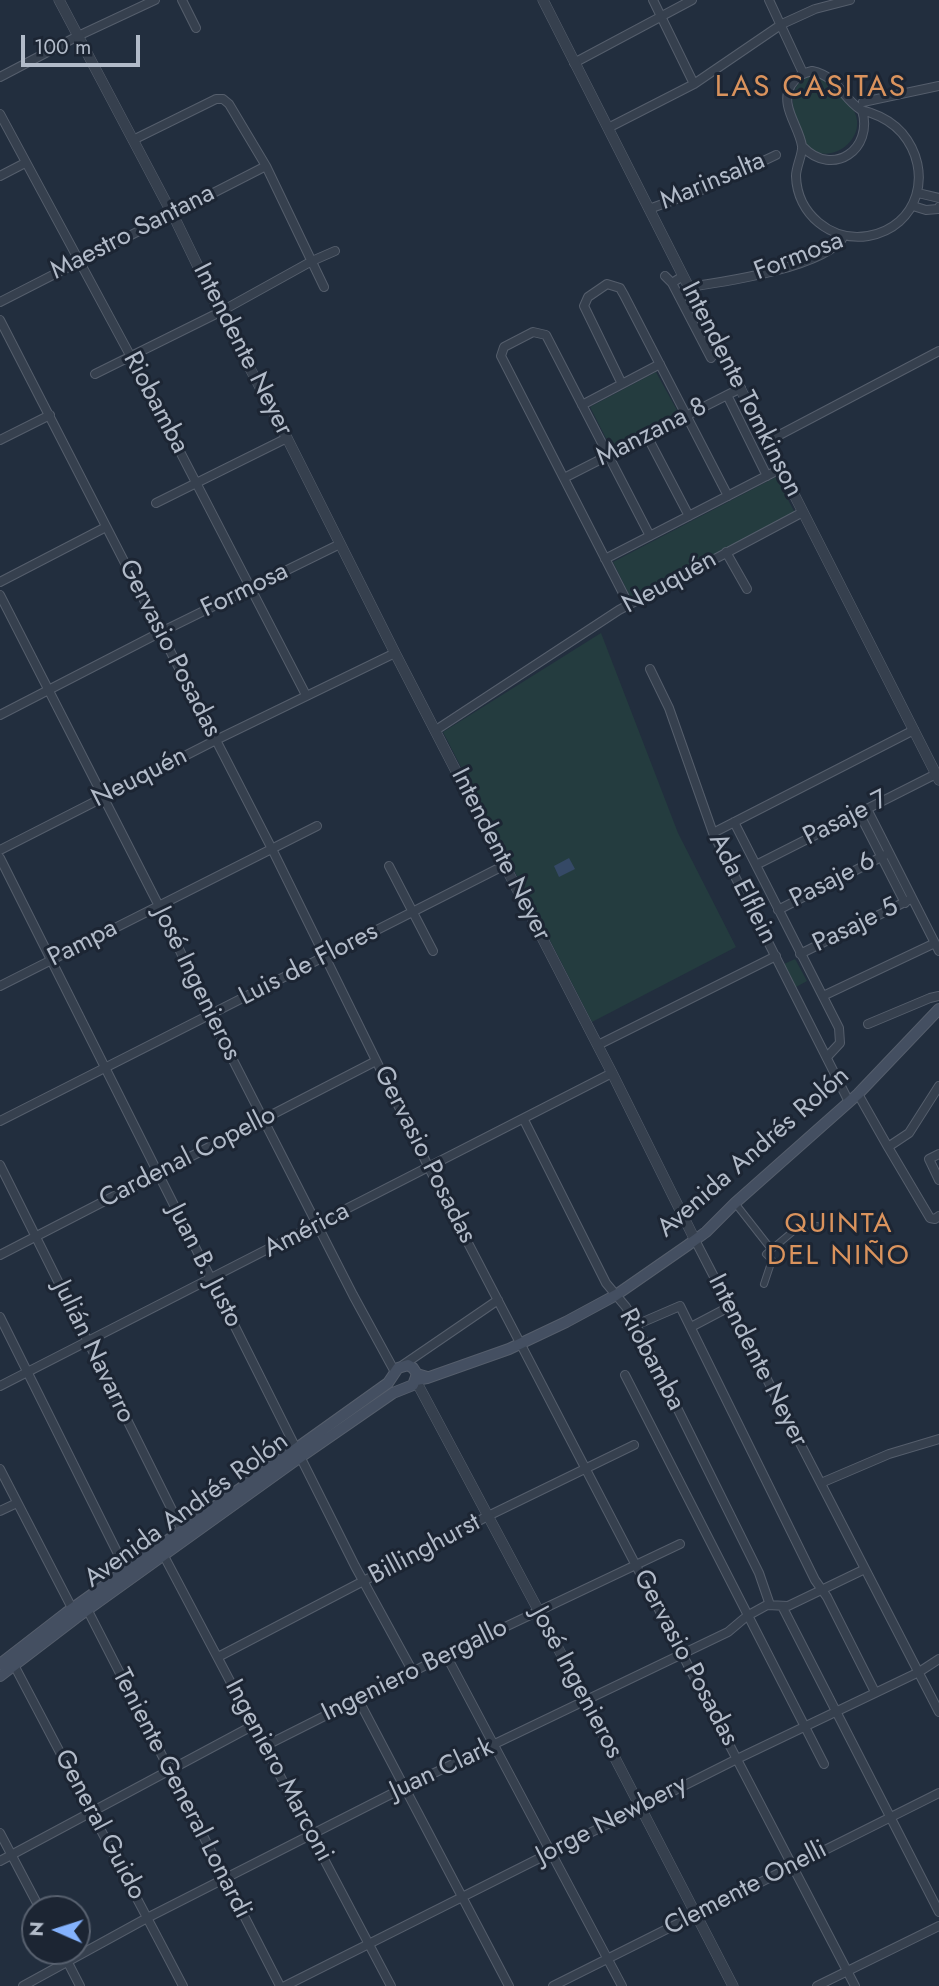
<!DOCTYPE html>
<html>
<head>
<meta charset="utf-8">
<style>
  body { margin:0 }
  #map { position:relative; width:939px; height:1986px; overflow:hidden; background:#222e3e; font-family:Jost,sans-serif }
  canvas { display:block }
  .north { position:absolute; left:21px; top:1895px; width:70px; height:70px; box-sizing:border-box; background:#1c2533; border:2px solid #58616f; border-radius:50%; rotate:273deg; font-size:19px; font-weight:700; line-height:28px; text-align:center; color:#b2bbc9 }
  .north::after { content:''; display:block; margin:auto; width:24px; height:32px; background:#84b2fd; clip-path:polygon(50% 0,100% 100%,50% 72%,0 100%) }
  .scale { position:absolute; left:21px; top:35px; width:119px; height:32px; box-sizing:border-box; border:4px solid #b2bbc9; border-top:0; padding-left:9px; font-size:21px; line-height:24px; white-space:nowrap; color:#b2bbc9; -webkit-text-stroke:5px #1c2533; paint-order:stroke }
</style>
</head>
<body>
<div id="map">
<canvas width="939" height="1986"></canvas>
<div class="north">N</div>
<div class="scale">100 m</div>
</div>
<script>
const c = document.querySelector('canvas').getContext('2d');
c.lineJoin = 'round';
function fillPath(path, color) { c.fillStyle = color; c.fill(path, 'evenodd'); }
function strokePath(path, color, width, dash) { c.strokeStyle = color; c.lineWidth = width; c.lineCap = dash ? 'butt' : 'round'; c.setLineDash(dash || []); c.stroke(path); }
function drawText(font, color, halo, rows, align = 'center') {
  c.font = font + ' Jost,sans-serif'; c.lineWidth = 6; c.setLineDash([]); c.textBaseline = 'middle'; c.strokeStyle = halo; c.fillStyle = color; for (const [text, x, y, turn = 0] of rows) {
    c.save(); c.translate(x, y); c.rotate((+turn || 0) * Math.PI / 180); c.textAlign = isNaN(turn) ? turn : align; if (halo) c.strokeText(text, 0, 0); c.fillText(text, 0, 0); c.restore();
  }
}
const green = new Path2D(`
  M811,75L823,77C833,87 850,100 855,113C867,141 827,168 806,145C798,136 795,117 793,105C791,91 798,80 811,75Z
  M656,372L678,412L611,448L590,407Z
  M776,477L795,513L631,598L613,562Z
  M601,633L678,833L736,947L592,1022L443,732Z
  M795,959L807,981L796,987L784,964Z`);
const water = new Path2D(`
  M569,858L575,869L559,877L554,866Z`);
const pedestrian = new Path2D(`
  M735,1203L771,1249
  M764,1284L772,1260L766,1254L797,1228L817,1226`);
const minor = new Path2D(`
  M182,0L196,28
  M653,0L694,84
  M769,0L803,73
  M574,63L692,0
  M812,71C839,77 841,97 861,110C863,111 870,112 871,113C883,117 894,124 902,133C934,171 919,227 868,236C831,242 797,214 796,176C796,166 803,154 802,146C799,126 779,105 791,85C797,76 803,73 812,71Z
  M0,77L78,36L155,0
  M863,102L939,86
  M0,114L131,357L306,695
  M608,128L694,84L782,24L815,9L850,0
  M133,140L216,99H223L229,104L266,166L324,287
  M803,147C833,178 874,149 862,110
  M0,176L25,163
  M918,193L939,198
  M913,206L926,210L938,209L939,207
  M649,209L704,189L776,155
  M665,276L672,283L683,276
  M672,283L711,358
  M689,287C724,282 827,267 844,236
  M0,302L266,166
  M0,320L272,849L430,1170L855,1986
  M95,374L220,312L312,261L335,251
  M622,384L584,306L588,297L607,284L620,288L624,295L728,496
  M727,395L767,476
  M582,405L660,364
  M647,436L689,516
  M0,440L50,415
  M768,441L939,351
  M564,478L741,388
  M156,503L287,438
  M726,552L747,589
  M605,559L782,468
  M0,582L106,527
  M0,595L159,906L210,1015L353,1295L395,1372
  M629,605L501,356L504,347L533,332L546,335L650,536
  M650,669L669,708L713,833L849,1102
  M0,715L161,632L340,544
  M436,730L619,610L803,512
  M867,809L939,951
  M859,813L905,903
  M734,822L839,1028L840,1043L827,1057
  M713,833L914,730
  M0,850L216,740L395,653
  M0,858L355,1566L413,1672
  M756,865L936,774
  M389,866L433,951
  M778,910L889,853
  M800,954L911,899
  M0,986L317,826
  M823,996L935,943
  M868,1024L930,998L939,996
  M598,1045L776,956
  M858,1094L888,1147L909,1133L939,1086
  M524,1120L606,1283L626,1307L636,1325L759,1573L770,1605
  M0,1121L505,865
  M888,1147L930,1218L935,1219L939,1216
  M939,1154L929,1159L939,1180
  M0,1165L183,1532
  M695,1240L939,1712
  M0,1255L376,1061
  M0,1317L128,1574
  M636,1325L680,1306L815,1580L827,1597L875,1692
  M691,1327L729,1307
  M403,1365L498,1300
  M625,1375L824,1764
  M0,1386L612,1073
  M0,1469L74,1612
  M821,1483L889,1454L939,1439
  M0,1511L17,1503
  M164,1556L391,1986
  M85,1605L280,1986
  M782,1606L939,1912
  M446,1655L622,1986
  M218,1657L488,1516L634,1445
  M14,1665L183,1986
  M358,1699L509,1986
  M265,1746L446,1655L680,1544
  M0,1833L40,1909
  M0,1861L254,1725
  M62,1951L80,1986
  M23,1986L147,1918L405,1787L728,1632L747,1616L767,1605L788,1606L865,1569
  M285,1986L737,1759L919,1672L939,1659
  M553,1986L939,1793
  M817,1986L939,1926`);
const tertiary = new Path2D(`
  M59,0L177,223L220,312L287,438L395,653L612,1073L695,1240
  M543,0L939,780
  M416,1381L543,1619L733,1986`);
const secondary = new Path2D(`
  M416,1380L427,1378L509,1349L566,1322L616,1295L688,1245L706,1232L735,1203L858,1094L939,1009
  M0,1664L66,1613L388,1383L398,1368L408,1365L413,1368L417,1374L427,1377
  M0,1676L76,1618L292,1463L393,1393L413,1385L417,1374`);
const streetNames = [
  ["Marinsalta",713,182,-23],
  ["Maestro Santana",133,233,-27],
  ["Formosa",799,257,-21],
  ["Intendente Neyer",242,350,63],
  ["Intendente Tomkinson",741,390,63],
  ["Riobamba",155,403,62],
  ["Manzana 8",652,433,-27],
  ["Neuquén",670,583,-29],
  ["Formosa",245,591,-26],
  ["Gervasio Posadas",169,649,63],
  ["Neuquén",140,778,-27],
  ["Pasaje 7",846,819,-27],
  ["Intendente Neyer",500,855,63],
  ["Pasaje 6",833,881,-27],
  ["Ada Elflein",742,889,63],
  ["Pasaje 5",856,926,-26],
  ["Pampa",83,944,-27],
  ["Luis de Flores",309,965,-27],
  ["José Ingenieros",196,984,64],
  ["Avenida Andrés Rolón",754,1153,-41],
  ["Gervasio Posadas",424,1155,63],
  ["Cardenal Copello",188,1158,-27],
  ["América",307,1231,-27],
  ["Juan B. Justo",204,1266,63],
  ["Julián Navarro",93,1352,64],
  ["Riobamba",651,1360,62],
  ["Intendente Neyer",757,1361,63],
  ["Avenida Andrés Rolón",187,1511,-36],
  ["Billinghurst",425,1550,-28],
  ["Gervasio Posadas",685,1658,62],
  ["Ingeniero Bergallo",415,1671,-26],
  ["José Ingenieros",576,1683,62],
  ["Juan Clark",442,1770,-25],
  ["Ingeniero Marconi",278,1771,62],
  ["Teniente General Lonardi",181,1794,63],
  ["Jorge Newbery",612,1821,-27],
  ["General Guido",99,1825,62],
  ["Clemente Onelli",746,1889,-27]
];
const neighbourhoodNames = [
  ["QUINTA",839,1225],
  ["DEL NIÑO",839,1257]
];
const quarterNames = [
  ["LAS CASITAS",811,89]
];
fillPath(green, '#243c3f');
fillPath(water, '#354966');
strokePath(pedestrian, '#555e6c', 8);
strokePath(minor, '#555e6c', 10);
strokePath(tertiary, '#555e6c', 11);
strokePath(secondary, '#555e6c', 12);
strokePath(pedestrian, '#36404e', 6);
strokePath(minor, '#36404e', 8);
strokePath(tertiary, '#36404e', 10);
strokePath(secondary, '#444f61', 10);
drawText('26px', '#b2bbc9', '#1c2533', streetNames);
c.letterSpacing = '2px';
drawText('28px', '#da935d', '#1c2533', neighbourhoodNames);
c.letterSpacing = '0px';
c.letterSpacing = '2px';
drawText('30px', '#da935d', '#1c2533', quarterNames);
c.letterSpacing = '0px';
</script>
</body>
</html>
